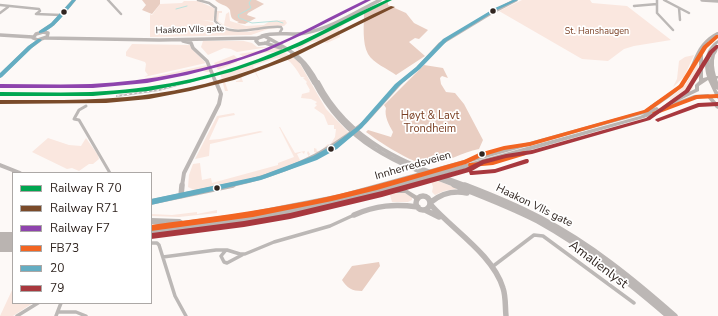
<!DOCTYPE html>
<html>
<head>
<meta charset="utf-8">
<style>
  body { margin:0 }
  #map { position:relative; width:718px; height:316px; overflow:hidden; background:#fdf9f7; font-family:"Nunito Sans",sans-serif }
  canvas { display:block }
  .legend { position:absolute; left:12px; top:172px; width:140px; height:132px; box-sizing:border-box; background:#fff; border:1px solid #aca8a6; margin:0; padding:5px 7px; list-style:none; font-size:12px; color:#302520 }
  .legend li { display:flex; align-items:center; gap:8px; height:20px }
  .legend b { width:20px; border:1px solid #aca8a6 }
</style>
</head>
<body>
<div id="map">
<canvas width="718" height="316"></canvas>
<ul class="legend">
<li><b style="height:5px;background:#00a651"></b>Railway R 70</li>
<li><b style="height:5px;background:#7a4b2a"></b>Railway R71</li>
<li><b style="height:5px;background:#8e44ad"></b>Railway F7</li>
<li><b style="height:5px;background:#f26522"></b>FB73</li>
<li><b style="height:5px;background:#64adc2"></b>20</li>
<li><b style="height:5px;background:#a8383e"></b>79</li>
</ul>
</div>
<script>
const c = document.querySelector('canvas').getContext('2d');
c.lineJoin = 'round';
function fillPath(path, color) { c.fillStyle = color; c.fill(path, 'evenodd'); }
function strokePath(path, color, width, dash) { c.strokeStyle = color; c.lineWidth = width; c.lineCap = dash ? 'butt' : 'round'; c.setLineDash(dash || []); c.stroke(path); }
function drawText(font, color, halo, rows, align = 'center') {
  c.font = font + ' "Nunito Sans",sans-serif'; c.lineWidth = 3.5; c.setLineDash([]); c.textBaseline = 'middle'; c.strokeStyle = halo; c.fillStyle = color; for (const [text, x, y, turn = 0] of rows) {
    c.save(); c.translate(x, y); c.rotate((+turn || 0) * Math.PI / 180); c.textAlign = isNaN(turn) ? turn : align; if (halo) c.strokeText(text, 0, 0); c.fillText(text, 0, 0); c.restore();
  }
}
const green = new Path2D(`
  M522,0H590L592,3L627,6L671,40L634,46L624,49L608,61L582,59L499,11Z
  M184,1H198L214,8L215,12L213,21L202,20L213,22L214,24L209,28L248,32L272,27L280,28L268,29L251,35L150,37V14L152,15L160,4L182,3Z
  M217,11H222V13H219L218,21L224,25L226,14L229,12L230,21L246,26L264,25L270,21L285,20L287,23L284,26C259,25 237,38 216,20Z
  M347,22L339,29L340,37L327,43C315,39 308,42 299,50L294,47Z
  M203,41H244L252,43L257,47H269L237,52L231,49L224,48L208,55L201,47Z
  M132,44L190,45L192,49L206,63L144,77L148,75L145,71L146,64L145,62L126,56V52Z
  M276,48L282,50C275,54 270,51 263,53C256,55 250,56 244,57L239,54Z
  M285,52L299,62L326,109L350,134L318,154L314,152V148L317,149L316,150L319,152L328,144L330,145L335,137L336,129H334V125H328L324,115L314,108L317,105L315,104L317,102L311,99L301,98L302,94L310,92L309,91L310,90L306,83L307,82L303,78L305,77H301C285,49 279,58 253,66L261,83L253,69L240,73L243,82H236V81L240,80L239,75L224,79L228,91H225L220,73L258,62Z
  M234,55L238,59L237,62L218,70L214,63Z
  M694,55L684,77L673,87L677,79L679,61L685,57Z
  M698,61L699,77L692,85L693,88L690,92L671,100L669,99L686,84Z
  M207,65L211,72H206L200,69L111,86Z
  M234,113L235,115L219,118L209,140L220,139L260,131L263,132L210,144L209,156L195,159L217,116Z
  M279,127H280L295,153L305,151L304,154L302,152L297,154L300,160L309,157L307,153L308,151L310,154L308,158L261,176L225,184L196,191L188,187L189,175L193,164L200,163L202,180L211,178L212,183L278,165V163L294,157Z
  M48,138L69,145L81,146L86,138L98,155L99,159L93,164H89L79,171L72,168L67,169L32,152Z
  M436,180L456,188V189L444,191L435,195L432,192L433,187L431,181Z
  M403,192L412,197V200L408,202H392L390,195L382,196V194Z
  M217,210V213L179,217L151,216V214L172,215L197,212V214Z
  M13,288V303H33L13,316H0Z`);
const forest = new Path2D(`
  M142,0H160V4L152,14L142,10L146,5Z
  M215,0H256L264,4L248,13L247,15L256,18L245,24L237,23L239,22C231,19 231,18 230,10C226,4 219,5 215,0Z
  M388,2V5L406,13L414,23L428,30L419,39L415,38L409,42L425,56L396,75C388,69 373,63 368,54C362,43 364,25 364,13Z
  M424,65L443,68L448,78L442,76L440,78L441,84L446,92L455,93L464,104L483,140L479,149C462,152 447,163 429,164C415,166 378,141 366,132L368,130L391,137L393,132C389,125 384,116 386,108L384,105Z
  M379,262L380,266L362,291C352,291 347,288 342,280L352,266Z`);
const stream = new Path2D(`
  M251,0L249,3L251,8L238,15L239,18L252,23L277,21L283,23
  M176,9L187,6`);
const streetFar2 = new Path2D(`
  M108,0L121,14
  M198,0L209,3L216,8L215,21C231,40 260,25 281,27L282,29L280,32
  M657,0V13L673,30
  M664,0L689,13
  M0,5L39,9L40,11L36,14L61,15
  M634,6L657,4
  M679,8L680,20
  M0,13L8,7`);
const streetFar1 = new Path2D(`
  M86,106L79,110L74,119L79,120L110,173`);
const street = new Path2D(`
  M151,243H157L159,245L175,296L186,316
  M226,250L221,256L224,262L227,263L242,255
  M163,257L216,250H227L240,254H245L274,242L330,226L354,215
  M492,267L534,235L543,236L634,303
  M58,312H76L86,316
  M17,316L38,303
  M56,316L61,303`);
const secondaryFar2 = new Path2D(`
  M702,0L718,1
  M41,32L53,24L74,0
  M43,32L48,33L47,37L38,40L33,38L36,34Z
  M0,35L33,37
  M262,36C277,31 291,36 305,33C332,28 356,12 380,0
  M264,36L270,39L267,43L259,44L256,41L258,38Z
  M45,38L159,40L258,38
  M270,39C294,53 304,57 318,83
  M183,41L191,43L193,48L207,61L216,83
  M265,43L281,48
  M292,54L302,63L314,83
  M0,76L30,47L40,40
  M400,83L418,68L440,44L491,13L516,0`);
const secondaryFar1 = new Path2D(`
  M314,82C346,144 395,163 457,186
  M318,82C349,143 407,164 468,186
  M366,121L401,82
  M0,165L20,173
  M182,186L184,173L219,104L221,94L216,82
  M228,186C283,174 322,157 365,122`);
const secondary = new Path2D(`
  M454,185C482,196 511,207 538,221C585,247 627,281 668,316
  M465,185C491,195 516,205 540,218C590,244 633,279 675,316
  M416 203a7 7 0 1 1 14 0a7 7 0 1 1-14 0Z
  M181,196L182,185
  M151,202L233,185
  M431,202C442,193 453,190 467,193
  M431,205C453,230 493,255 503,288C506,297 505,307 506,316
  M425,210L439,217
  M354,215C376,205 395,204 418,207`);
const highway = new Path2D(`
  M717,32H718V35L708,42L710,43L702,54L703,55V78L707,77C703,63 705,48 718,40V43C711,51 708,60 710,71C708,61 711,54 717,46H718C718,50 717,52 715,55C713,62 714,69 716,76H718V78L717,79L718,82V90L716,89L718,92V99L716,97L708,80L699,86V91L676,102L694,95L708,94L710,95L718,104V109L716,108L707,97L695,99L644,118L393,189H406L419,197L420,199L419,201H417L405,193H386L385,191L362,197L268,219L151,236V225L160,224H151V218L180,219L183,221L243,213L340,194L646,110C649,106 655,102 660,99C668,94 676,89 682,82C691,70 693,55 702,44C706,39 711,35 717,32ZM699,59V81L695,85V89L670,101V102L672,104L659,109L657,107L654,108C667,99 681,91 690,76C693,71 695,64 699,59ZM644,114L640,116L359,193Z
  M0,232H13V242H11H13V252H0Z`);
const rail = new Path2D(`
  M117,96L159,90L195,80`);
const bus1 = new Path2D(`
  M716,35H718V38L707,48L683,87L648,112L530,146L504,150L481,157L466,164L377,190L332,201L253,217L151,231V225C204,218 256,211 308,201C361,190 412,175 464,160L479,153L504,146L530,142L644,110L679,85L703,46Z
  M718,94V98L697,99L657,114L655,115L652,113L653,112L696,95Z
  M524,151H526L527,153L526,155L493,165L471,167H469L468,165L469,163H471L493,161Z`);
const bus2 = new Path2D(`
  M72,0H76C68,9 52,33 39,33V31L51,23Z
  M513,0H518L497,10L447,41L420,69L399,86L362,128L337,149L317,160L261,180L151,205V199L260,176L313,156L333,145L358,126L395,84L416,67L443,39L495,8Z
  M38,39H40L42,40L32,48L2,77L0,78V73L28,46Z`);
const bus3 = new Path2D(`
  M716,45H718V48L713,53L689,92L650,120L532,154L506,158L484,164L472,171L495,169L526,159H528L529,161L528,163L495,173L472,175H470L469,172L382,197L290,219L244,227L151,239V233H152L244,221L290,213L382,191L466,168L482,160L506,154L532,150L646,118L685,90L709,51Z
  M718,102V106L699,107L660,121L658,122L655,120L656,119L698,103Z`);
const rail1 = new Path2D(`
  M386,0H392L302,45L271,58L231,72L189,83L148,91L93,96H0V92C30,92 61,93 91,92C152,89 212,78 268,55C309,40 346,17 386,0Z`);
const rail2 = new Path2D(`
  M391,6L395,7L290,59L234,80L190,91L149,99L106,103L0,104V100C42,100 85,101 127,97C169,93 211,84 251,70C300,53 344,27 391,6Z`);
const rail3 = new Path2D(`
  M365,0H371L306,33L267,51L229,64L187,75L147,83L93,88H0V84C30,84 61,85 91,84C150,81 209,70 264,49C299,35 331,16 365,0Z`);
const markers = [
  [493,11,3.5,"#302520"],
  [64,12,3.5,"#302520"],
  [331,149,3.5,"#302520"],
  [482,154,3.5,"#302520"],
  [217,188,3.5,"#302520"]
];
const farStreetnames = [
  ["Haakon VIIs gate",190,30,-2]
];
const farParknames = [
  ["St. Hanshaugen",597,32]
];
const parkNames = [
  ["Høyt & Lavt",430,116],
  ["Trondheim",430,129]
];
const streetNames = [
  ["Innherredsveien",413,166,-16],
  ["Haakon VIIs gate",534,206,26]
];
const nearStreetnames = [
  ["Amalienlyst",598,265,37]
];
fillPath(green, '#fae7df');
fillPath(forest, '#e9cec2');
strokePath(stream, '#bae3de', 1);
strokePath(streetFar2, '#bcb8b6', 2.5);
strokePath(streetFar1, '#bcb8b6', 3);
strokePath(street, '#bcb8b6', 3.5);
strokePath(secondaryFar2, '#bcb7b5', 3.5);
strokePath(secondaryFar1, '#bcb7b5', 4);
strokePath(secondary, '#bcb7b5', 5.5);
fillPath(highway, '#bab4b1');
strokePath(rail, '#bdb9b8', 2);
strokePath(rail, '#fff', 1, [2.5]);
fillPath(bus1, '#f26522');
fillPath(bus2, '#64adc2');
fillPath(bus3, '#a8383e');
fillPath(rail1, '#00a651');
fillPath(rail2, '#7a4b2a');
fillPath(rail3, '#8e44ad');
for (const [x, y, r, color] of markers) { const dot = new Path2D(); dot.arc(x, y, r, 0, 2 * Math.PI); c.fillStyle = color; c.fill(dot); strokePath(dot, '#fff', 1.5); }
drawText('9px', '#302520', '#fff', farStreetnames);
drawText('9px', '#7a3f23', '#fff', farParknames);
drawText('11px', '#7a3f23', '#fff', parkNames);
drawText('11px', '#302520', '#fff', streetNames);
drawText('13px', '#302520', '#fff', nearStreetnames);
</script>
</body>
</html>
